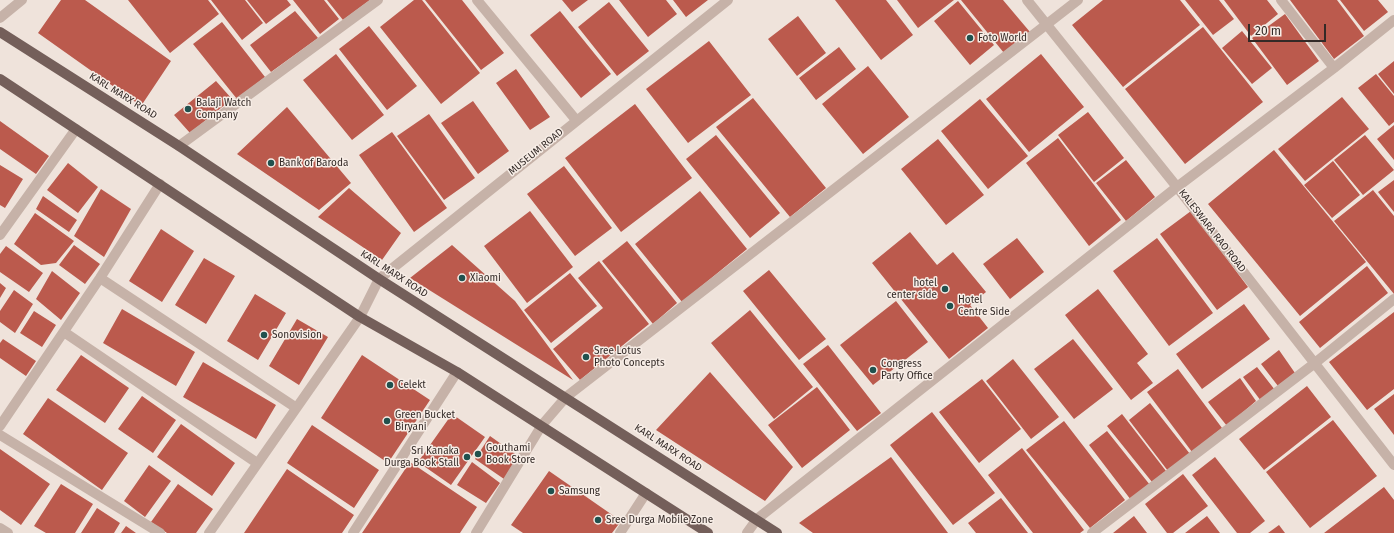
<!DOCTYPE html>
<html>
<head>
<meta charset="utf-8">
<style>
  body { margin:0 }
  #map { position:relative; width:1394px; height:533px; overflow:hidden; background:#efe3db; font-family:"Fira Sans",sans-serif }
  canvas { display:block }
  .scale { position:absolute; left:1248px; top:24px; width:78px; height:18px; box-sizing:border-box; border:2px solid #332a27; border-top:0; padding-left:5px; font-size:12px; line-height:14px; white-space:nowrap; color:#332a27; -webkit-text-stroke:3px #f7ede6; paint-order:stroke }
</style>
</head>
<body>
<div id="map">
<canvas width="1394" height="533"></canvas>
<div class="scale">20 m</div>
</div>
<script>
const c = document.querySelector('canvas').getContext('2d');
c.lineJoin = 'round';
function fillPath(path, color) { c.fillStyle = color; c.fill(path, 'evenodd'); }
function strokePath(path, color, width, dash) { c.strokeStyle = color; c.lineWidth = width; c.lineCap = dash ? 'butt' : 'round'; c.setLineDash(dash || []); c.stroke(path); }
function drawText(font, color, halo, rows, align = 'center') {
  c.font = font + ' "Fira Sans",sans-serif'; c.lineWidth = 3; c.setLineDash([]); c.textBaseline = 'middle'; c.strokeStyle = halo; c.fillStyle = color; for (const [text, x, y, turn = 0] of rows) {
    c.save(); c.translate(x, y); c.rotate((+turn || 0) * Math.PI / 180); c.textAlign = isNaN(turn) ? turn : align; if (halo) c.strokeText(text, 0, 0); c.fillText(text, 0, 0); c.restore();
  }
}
const building = new Path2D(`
  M61,0H85L171,61L141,106L38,33Z
  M128,0H208L219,14L170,53Z
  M211,0H245L263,23L242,40Z
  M247,0H287L291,5L266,24Z
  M293,0H324L339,19L320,34Z
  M327,0H370L343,20Z
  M414,0H422L480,73L441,104L380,27Z
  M425,0H462L504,53L481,70Z
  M562,0H588L572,12Z
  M619,0H666L677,14L648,37Z
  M673,0H708L686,17Z
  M835,0H886L913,35L881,60Z
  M897,0H954L918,28Z
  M961,0H1003L1030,32L1004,53Z
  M1103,0H1180L1200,25L1123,87L1072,25Z
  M1185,0H1219L1234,19L1213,35Z
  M1224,0H1267L1278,14L1251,36Z
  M1290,0H1337L1364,36L1334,59Z
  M1340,0H1378L1388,12L1364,31Z
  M958,1L994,45L970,65L934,21Z
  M609,2L649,51L617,76L578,27Z
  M295,11L318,38L271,72L250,45Z
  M560,11L611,74L581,98L530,35Z
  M1285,14L1319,61L1287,85L1252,38Z
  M798,16L826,53L797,76L768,39Z
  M222,22L265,77L237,99L193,44Z
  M369,26L417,86L387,110L339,49Z
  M1203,27L1263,102L1185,164L1125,89Z
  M1242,31L1272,68L1252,84L1222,48Z
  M709,41L751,95L688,143L646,89Z
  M839,47L856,69L816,100L799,78Z
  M336,54L384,115L352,140L303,80Z
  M1041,54L1084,107L1029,152L986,99Z
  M1394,61V94L1378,74Z
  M868,66L909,117L863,154L822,104Z
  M516,69L550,117L530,130L496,83Z
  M1376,74L1394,96V122L1389,126L1358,88Z
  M216,81L232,99L190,133L174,115Z
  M1342,97L1369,129L1305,181L1278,149Z
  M753,98L826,188L790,217L716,127Z
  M980,99L1028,156L988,189L941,131Z
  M473,101L509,151L478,174L441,123Z
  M635,104L692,178L621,232L565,158Z
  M287,107L351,183L319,210L237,154Z
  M1088,112L1124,158L1094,182L1058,135Z
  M429,114L475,178L444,200L397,136Z
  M0,121L49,156L36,174L0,149Z
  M1394,125V160L1377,139Z
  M392,132L447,208L414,232L359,155Z
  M716,135L780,213L750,238L686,159Z
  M1365,135L1394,170L1363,195L1334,160Z
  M1058,138L1121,220L1089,246L1026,163Z
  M938,139L984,195L946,225L901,169Z
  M1274,150L1366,262L1300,316L1208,204Z
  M1126,160L1155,197L1126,221L1096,183Z
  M1333,161L1360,195L1332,218L1304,185Z
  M68,163L98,187L78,213L47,190Z
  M0,165L23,179L5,208L0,205Z
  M564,166L612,228L575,256L527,194Z
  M1394,180V212L1378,192Z
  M349,188L401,233L382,260L318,217Z
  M101,189L131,209L104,257L74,236Z
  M1373,190L1394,216V294L1334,221Z
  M700,191L747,249L682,302L635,244Z
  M43,196L77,220L69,232L36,209Z
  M530,211L573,267L527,303L484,246Z
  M1191,211L1248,287L1217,310L1160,234Z
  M35,213L74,241L56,263L41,265L14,244Z
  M161,229L194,251L162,302L129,281Z
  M910,232L937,265L953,252L986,292L970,305L988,328L949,359L872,263Z
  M1017,238L1044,272L1010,299L983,264Z
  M1157,238L1213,313L1169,346L1113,271Z
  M627,241L677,303L653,324L602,261Z
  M74,245L100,264L85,284L59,265Z
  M452,245L515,301L573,380L410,278Z
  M6,246L43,273L29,292L0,272V254Z
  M204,258L235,276L206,324L175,305Z
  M599,261L649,324L580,380L553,349L603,308L578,278Z
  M1367,266L1388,293L1320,348L1299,322Z
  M769,270L826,339L799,360L743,291Z
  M52,271L80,293L61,320L36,299Z
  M570,273L597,306L551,343L524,310Z
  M0,283L6,288L0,298Z
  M1098,289L1148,354L1137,363L1153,383L1131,400L1065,315Z
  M14,290L33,304L15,333L0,322V311Z
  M255,294L286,313L258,360L227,341Z
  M896,301L928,342L873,385L840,345Z
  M1244,304L1270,339L1202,389L1176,354Z
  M122,309L195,352L176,386L103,343Z
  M750,310L813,387L774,419L711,343Z
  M34,311L56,325L42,347L20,333Z
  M1394,312V389L1367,410L1329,362Z
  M297,319L328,337L299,385L269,366Z
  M3,339L36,361L26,376L0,358V343Z
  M1073,339L1113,389L1074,419L1034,369Z
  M828,345L881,413L857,431L803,364Z
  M1279,350L1295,373L1278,386L1261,364Z
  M81,355L129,388L105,423L56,390Z
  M362,355L430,400L388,463L321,418Z
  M1013,359L1059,417L1031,439L986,381Z
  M203,362L276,405L256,439L183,397Z
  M1257,367L1275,390L1261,401L1243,377Z
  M1178,369L1222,428L1192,452L1147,392Z
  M710,372L793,467L765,501L656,430Z
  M1240,378L1256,401L1227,426L1208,402Z
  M982,379L1021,429L979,463L939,412Z
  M1307,386L1331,417L1264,470L1239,439Z
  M817,387L850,430L802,468L768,425Z
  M1394,394V435L1374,409Z
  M142,396L176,420L153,453L118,429Z
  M48,398L128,453L102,490L23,434Z
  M1150,403L1190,454L1168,471L1129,420Z
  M932,412L995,493L953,525L890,445Z
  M452,414L485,437L451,485L418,462Z
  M1122,414L1166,471L1152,482L1107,426Z
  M1333,420L1377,476L1310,528L1266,472Z
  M1064,421L1125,500L1090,528L1026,450Z
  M181,424L235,463L212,496L157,457Z
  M312,425L379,470L354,508L287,463Z
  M1107,431L1150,485L1131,500L1089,445Z
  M490,436L518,456L504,479L475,459Z
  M1022,448L1084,530L1080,533H1033L988,475Z
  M0,449L50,484L21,525L0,510Z
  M891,457L948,533H813L799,523Z
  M1215,457L1265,521L1250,533H1237L1192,475Z
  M410,462L477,507L460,533H362Z
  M472,462L500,483L486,503L457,485Z
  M149,465L171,481L145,517L124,501Z
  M287,469L354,515L342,533H244Z
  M549,471L621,521L612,533H523L511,525Z
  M1183,474L1208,506L1173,533H1167L1145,504Z
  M61,484L93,504L75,533H46L34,526Z
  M178,484L213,509L196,533H167L151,522Z
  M1384,487L1394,500V533H1324Z
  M1001,498L1028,533H976L968,523Z
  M97,508L120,523L114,533H81Z
  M1134,516L1147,533H1113Z
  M1207,516L1220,533H1185Z
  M1279,525L1285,533H1268Z
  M126,526L136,533H121Z`);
const minor = new Path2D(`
  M477,0L576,120
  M1027,0L1177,187L1394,465
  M1281,0L1334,68
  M0,18L22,0
  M179,146L378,0
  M0,235L76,129
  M100,278L295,407
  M64,332L257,463
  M0,426L100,278L160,184
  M0,435L160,533
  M0,528L8,533
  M209,533L360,317L379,279L728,0
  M353,533L457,372
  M476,533L542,425L566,397L1078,0
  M620,533L646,493
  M747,533L757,519L1177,187L1334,68L1394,20
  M1092,533L1315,363L1394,299`);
const major = new Path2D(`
  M0,32L179,146L379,279L777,533
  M0,79L360,317L457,372L708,533`);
const markers = [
  [970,38,4,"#21514e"],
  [188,109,4,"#21514e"],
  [271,163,4,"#21514e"],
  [462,278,4,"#21514e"],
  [945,289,4,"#21514e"],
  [950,306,4,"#21514e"],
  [264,335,4,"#21514e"],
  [586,357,4,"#21514e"],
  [873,370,4,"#21514e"],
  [390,385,4,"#21514e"],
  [387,421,4,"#21514e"],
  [478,454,4,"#21514e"],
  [467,457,4,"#21514e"],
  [551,491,4,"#21514e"],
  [598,520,4,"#21514e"]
];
const poiNames = [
  ["Foto World",978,38],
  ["Balaji Watch",196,103],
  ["Company",196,115],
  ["Bank of Baroda",279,163],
  ["Xiaomi",470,278],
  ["hotel",937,283,"right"],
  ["center side",937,295,"right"],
  ["Hotel",958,300],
  ["Centre Side",958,312],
  ["Sonovision",272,335],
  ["Sree Lotus",594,351],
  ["Photo Concepts",594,363],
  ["Congress",881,364],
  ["Party Office",881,376],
  ["Celekt",398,385],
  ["Green Bucket",395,415],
  ["Biryani",395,427],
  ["Gouthami",486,448],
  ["Book Store",486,460],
  ["Sri Kanaka",459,451,"right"],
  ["Durga Book Stall",459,463,"right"],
  ["Samsung",559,491],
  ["Sree Durga Mobile Zone",606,520]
];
const streetNames = [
  ["KARL MARX ROAD",123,96,32],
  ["MUSEUM ROAD",536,152,-39],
  ["KALESWARA RAO ROAD",1212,231,52],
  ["KARL MARX ROAD",394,274,33],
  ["KARL MARX ROAD",668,448,33]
];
fillPath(building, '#bb5a4d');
strokePath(minor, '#c6b2a8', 10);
strokePath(major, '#745f5a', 10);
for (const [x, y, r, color] of markers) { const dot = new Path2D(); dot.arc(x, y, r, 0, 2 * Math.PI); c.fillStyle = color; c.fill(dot); strokePath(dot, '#f7ede6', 1.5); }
drawText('10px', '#332a27', '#f7ede6', poiNames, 'left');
drawText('10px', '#332a27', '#f7ede6', streetNames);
</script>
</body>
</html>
